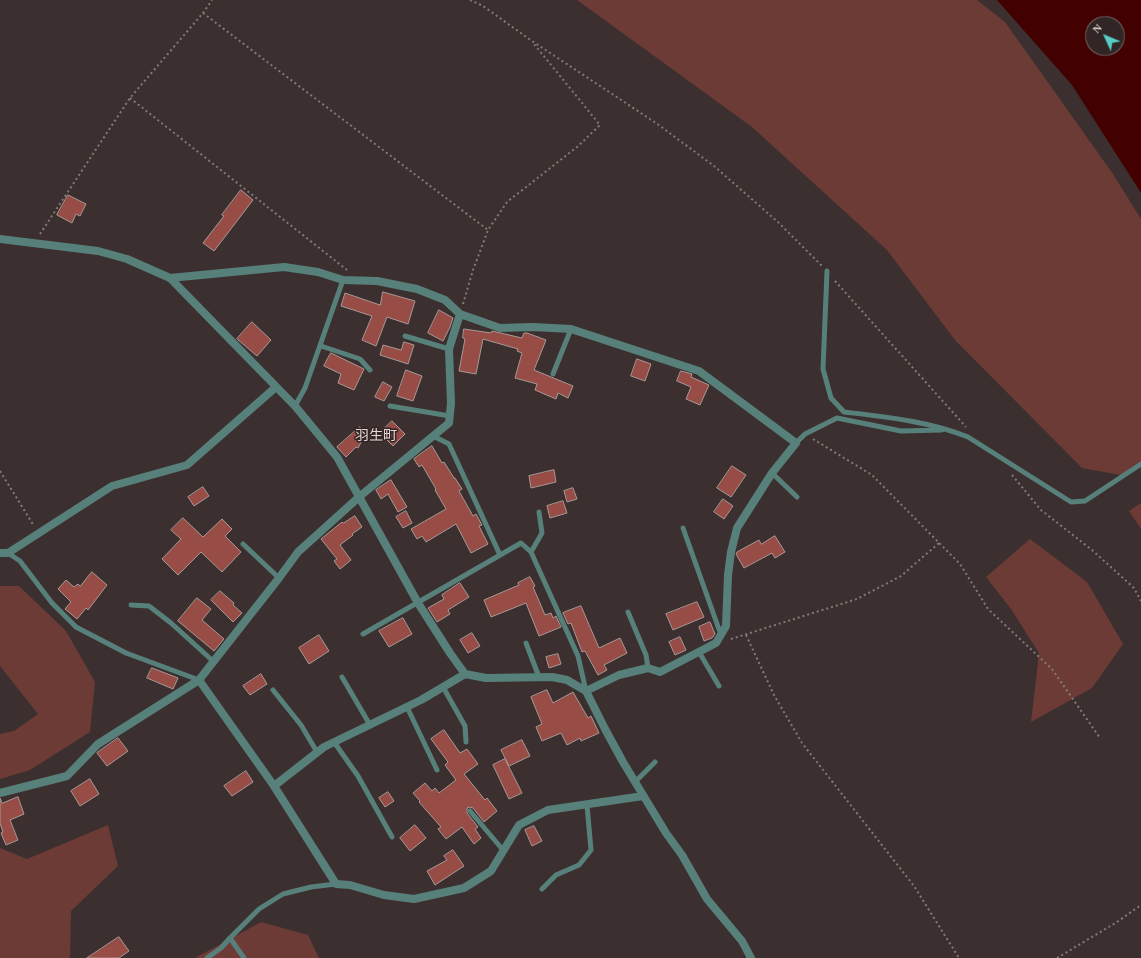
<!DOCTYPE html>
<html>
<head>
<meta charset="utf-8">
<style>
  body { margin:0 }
  #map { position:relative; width:1141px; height:958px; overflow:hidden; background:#3b302f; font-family:Georgia,serif }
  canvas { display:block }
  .north { position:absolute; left:1085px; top:16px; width:40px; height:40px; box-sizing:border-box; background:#312625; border:1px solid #746b6a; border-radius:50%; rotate:314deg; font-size:11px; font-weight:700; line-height:16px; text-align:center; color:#d9d2d1 }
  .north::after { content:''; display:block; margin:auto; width:14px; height:18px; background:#56cec4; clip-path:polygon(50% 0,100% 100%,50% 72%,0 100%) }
</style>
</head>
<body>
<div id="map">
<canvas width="1141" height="958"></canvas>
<div class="north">N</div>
</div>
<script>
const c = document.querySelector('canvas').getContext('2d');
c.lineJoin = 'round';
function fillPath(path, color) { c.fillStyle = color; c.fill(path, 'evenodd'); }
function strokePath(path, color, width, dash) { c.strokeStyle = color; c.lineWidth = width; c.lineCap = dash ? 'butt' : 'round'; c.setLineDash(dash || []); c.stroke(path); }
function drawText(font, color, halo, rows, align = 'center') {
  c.font = font + ' Georgia,"Noto Sans JP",serif'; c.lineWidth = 3; c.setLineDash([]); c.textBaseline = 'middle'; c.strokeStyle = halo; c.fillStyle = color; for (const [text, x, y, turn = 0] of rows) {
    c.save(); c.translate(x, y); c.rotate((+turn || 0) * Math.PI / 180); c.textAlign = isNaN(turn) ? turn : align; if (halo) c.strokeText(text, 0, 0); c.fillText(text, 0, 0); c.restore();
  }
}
const green = new Path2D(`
  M577,0H977L1005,22L1113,174L1141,219V465L1126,476L1082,468L955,340L887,250L752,127Z
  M1141,503V529L1129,511Z
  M1030,539L1087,582L1123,644L1092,688L1031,722L1039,653L1011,609L986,577Z
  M0,586H19L66,631L95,682L90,732L30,770L0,779V734L14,731L38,714L0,666Z
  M108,825L118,866L71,911L70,958H0V848L27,859Z
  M261,922L308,935L319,958H195Z`);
const water = new Path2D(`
  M997,0H1141V193L1072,85ZM1093,24H1117V48H1093Z`);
const building = new Path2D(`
  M241,190L253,200L214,251L203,243L224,216L222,215Z
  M68,195L86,204L80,216L76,214L72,223L57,215Z
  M383,292L415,301L408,324L387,317L376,346L362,340L372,316L341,306L345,293L380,305Z
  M439,310L453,318L450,327L443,341L428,333Z
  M252,322L271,340L257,356L237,339Z
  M464,329L491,333L492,331L522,338L524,333H527L546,340L534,370L573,386L568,398L558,393L556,399L535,390L537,384L515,378L522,353L517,351L518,349L483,339L476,374L459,371L465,339L463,338Z
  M404,342L414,345L408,364L380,355L383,345L401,350Z
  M331,353L364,369L354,390L338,383L341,374L324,366Z
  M637,359L651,364L645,381L631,376Z
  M406,370L422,376L413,401L397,396Z
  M681,371L692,374L691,377L709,385L700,405L686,399L691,387L677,381Z
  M383,382L392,387L384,401L375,397Z
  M392,421L405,434L393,446L380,433Z
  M360,427L366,433L358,448L356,447L346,457L337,447Z
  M432,446L442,463L444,462L454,478H455L462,489L459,491L473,516L476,514L482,525L479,526L488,544L471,553L456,524L426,542L422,536L417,539L411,529L446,509L435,490L436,489L422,465L419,467L414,459Z
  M732,466L746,475L731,497L717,488Z
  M554,470L556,482L531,488L529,476Z
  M391,480L407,507L398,512L388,494L381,499L376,490Z
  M203,487L209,496L194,506L188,497Z
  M573,488L577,499L567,502L564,491Z
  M723,499L733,506L724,519L714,512Z
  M563,501L567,513L550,518L547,506Z
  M406,511L412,523L403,528L396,517Z
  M355,516L362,527L352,534L353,535L340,545L351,560L340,569L334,561L337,559L321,539L342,522L343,523Z
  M183,518L203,537L222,519L232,529L225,536L241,552L222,572L201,552L178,575L162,559L181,539L171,530Z
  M775,536L785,552L775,558L772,553L744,568L736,554L737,552L759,540L761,544Z
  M92,572L107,585L88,610L86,608L77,619L65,609L71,602L58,589L66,580L74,587L78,584L80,586Z
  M530,577L535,586L533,587L545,615L551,613L553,618L556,616L561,627L539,636L526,603L491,617L484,600L519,585L518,583Z
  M460,583L469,597L448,610L450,614L437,622L428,608L444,599L442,595Z
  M220,591L234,603L233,605L242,613L233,622L211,600Z
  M197,598L211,609L202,620L224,639L214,651L178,621Z
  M697,602L704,617L673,630L666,614Z
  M581,606L599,648L620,638L627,653L604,665L607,670L598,675L585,651L582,652L571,623L568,624L563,613Z
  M403,618L412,634L389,647L379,631Z
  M710,622L715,634L712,638L704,641L699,627Z
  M472,633L480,646L468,653L460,640Z
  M319,635L329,651L309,664L299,648Z
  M680,637L686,650L675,655L669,642Z
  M558,654L561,664L549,668L546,657Z
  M152,668L178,678L173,689L147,678Z
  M261,674L267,684L250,695L243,686Z
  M547,690L553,703L573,692L588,718L591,716L599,733L581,741L580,738L567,745L561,733L542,741L536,727L542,724L531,697Z
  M444,730L460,753L467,749L478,764L464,774L485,800L487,798L497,811L484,822L473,808L470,807L467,808V813L478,827L475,829L481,838L474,844L462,827L446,839L438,829L441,827L419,802L420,801L413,793L425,783L432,791L435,788L439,793L456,780L445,765L448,762L431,739Z
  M118,738L128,751L107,766L97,753Z
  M522,740L530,756L509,766L501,750Z
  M505,759L522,793L509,799L493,765Z
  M246,771L253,782L232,796L224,786Z
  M90,779L99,794L80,806L71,791Z
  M388,792L394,801L385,807L379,798Z
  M18,797L24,814L10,820L18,840L6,845L1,833L3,832L0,823V798L2,803Z
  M415,825L426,838L410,851L400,838Z
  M534,826L542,841L532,846L525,830Z
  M453,850L464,866L435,885L427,871L447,860L444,856Z
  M119,937L129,951L119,958H87Z`);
const path = new Path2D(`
  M470,0L483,6L532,41L656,123L714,166L779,223L822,266
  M203,13L488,230
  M130,98L347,270
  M40,234L130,98L203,13L212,0
  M835,281L966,427
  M463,304L473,270L488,230L507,202L577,147L600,125L534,44
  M813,439L872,475L960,564L988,609L1052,669L1100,738
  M0,471L34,526
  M1012,475L1041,510L1092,550L1134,588L1141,601
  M746,635L774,695L802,743L914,886L959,958
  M731,639L857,599L901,576L939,543
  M1057,958L1117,922L1141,905`);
const lane = new Path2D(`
  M827,271L823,369L831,398L844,412C886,417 928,421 968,437L1071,502L1085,501L1141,464
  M405,336L449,349
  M321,346L360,359L370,370
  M553,374L571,329
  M295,406L305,388L343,280
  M390,406L450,416
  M433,436L449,444L500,555
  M796,443L805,434L837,418L901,431L942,430
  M772,473L797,497
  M683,528L721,635
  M243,544L279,578
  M531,552L542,533L539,512
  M8,553L20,561L52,603L76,627L126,653L199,680
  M131,605L149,606L171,623L214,662
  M628,612L646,655L648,668
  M363,634L521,543L531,552L578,656L586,691
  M526,643L539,677
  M699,652L719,686
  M342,677L370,725
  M443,687L465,726L466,742
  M273,690L301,725L317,752
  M407,707L437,770
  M334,742L358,776L392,837
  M635,782L655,762
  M470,811L503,850
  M542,889L556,875L579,865L591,850L587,805
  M230,938L244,958
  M207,958L221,948L230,938L259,909L283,894L311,887L336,884`);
const street = new Path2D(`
  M0,239L98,251L127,259L170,278L295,406L337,457L418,603L450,653L465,674L486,678L552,677L567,680L586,691L605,729L623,762L666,833L682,855L707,899L742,941L751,958
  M170,278L284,267L318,272L343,280L377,281L417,289L445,300L460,314L500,328L533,327L571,329L699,371L796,443L772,473L737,528L731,552L728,575L726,626L716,643L660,672L648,668L619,675L586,691
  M0,553H8L112,486L187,465L276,387
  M199,680L274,786L336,884L350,885L384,895L414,899L464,888L491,871L519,825L548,810L643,796
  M274,786L324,747L421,700L465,674
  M0,793L67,776L98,744L199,680L279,578L298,552L359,497L449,423L451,403L449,349L460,314`);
const quarterNames = [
  ["羽生町",376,435]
];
fillPath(green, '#6c3b36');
fillPath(water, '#420000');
fillPath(building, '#974c45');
strokePath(building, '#a79997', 1);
strokePath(path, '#837a79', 2, [2, 3]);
strokePath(lane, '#57807b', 5);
strokePath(street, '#57807b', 8);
drawText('14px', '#e6d7d5', '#312625', quarterNames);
</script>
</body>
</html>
